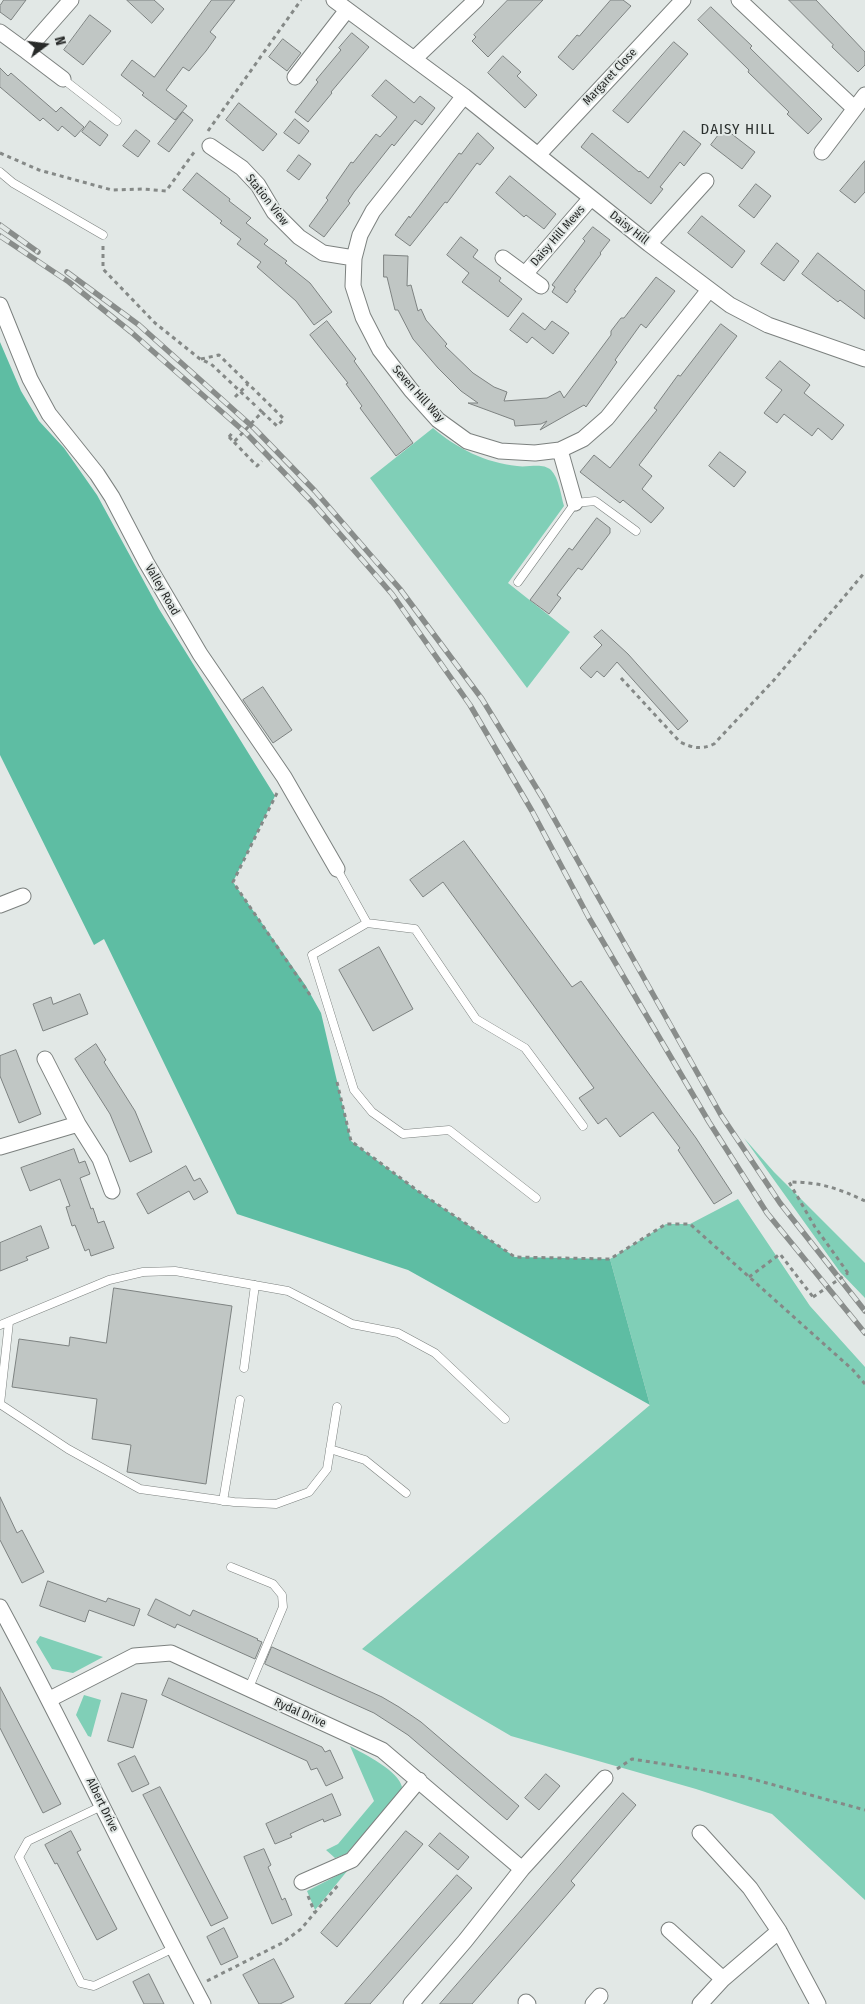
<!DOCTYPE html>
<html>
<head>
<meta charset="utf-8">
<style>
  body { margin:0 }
  #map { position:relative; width:865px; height:2004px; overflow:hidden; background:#e2e8e6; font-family:"Fira Sans Condensed",sans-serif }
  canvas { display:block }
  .north { position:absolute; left:20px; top:20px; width:50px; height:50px; -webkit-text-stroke:4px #e2e8e6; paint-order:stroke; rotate:75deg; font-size:14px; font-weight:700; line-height:20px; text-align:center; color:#282a29 }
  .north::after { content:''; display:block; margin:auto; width:18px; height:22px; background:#282a29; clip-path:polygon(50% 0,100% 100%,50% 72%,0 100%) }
</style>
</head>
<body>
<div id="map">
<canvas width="865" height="2004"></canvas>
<div class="north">N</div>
</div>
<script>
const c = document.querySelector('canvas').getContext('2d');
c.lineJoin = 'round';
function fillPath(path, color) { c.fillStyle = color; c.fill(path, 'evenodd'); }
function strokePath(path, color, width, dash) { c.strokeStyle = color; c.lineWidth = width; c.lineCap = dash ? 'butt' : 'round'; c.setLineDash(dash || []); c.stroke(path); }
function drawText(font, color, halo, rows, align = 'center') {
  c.font = font + ' "Fira Sans Condensed",sans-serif'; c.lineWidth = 4; c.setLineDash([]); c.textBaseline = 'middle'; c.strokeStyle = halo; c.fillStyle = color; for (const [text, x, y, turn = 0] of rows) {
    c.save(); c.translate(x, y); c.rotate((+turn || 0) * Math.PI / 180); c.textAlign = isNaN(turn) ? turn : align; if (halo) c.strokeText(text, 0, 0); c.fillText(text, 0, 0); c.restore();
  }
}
const green = new Path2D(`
  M433,428C456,448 486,463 517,466C528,468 542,462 551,470C559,478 561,496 564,506L508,583L570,632L527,688L370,478Z
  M744,1138L774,1172L865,1263V1298L840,1272Z
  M738,1199L810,1306L865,1367V1900L772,1814L696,1789L511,1736L362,1649L650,1405L610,1259L666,1224H690Z
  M40,1636L103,1657L73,1673L52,1669L36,1642Z
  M84,1695L101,1700L91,1737L88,1736L76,1715Z
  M350,1746C364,1754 399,1771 402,1787L400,1792L346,1854L335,1858L326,1850L338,1844L374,1801Z
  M348,1870L315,1910L307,1891Z`);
const forest = new Path2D(`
  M0,342L21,391L39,421L64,448L97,495L159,609L275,796L233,882L306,986L321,1013L351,1141L418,1191L515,1257L610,1259L650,1405L408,1270L237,1214L104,939L94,945L0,755Z`);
const building = new Path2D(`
  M4,0H26L11,20L0,12V6Z
  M127,0H154L164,9L152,23Z
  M212,0H235L210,32L216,37L206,51L189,71L183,67L166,90L187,106L175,120L142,95L144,93L121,75L132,60L154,77Z
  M508,0H543L488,57L472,41L476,37L474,35Z
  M611,0H623L631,6L573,70L558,57L577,35L579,36Z
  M789,0H816L865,52V65L858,72L832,47L833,45Z
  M711,7L752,46L750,48L822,119L808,134L787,114L789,112L748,72L749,70L698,20Z
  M90,15L111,31L83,65L64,50Z
  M352,33L369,47L331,92L332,93L308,122L295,112L318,82L316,80L341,50L339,48Z
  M283,39L301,53L287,71L269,57Z
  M674,42L688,54L628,123L613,111Z
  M503,56L521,72L517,76L537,95L525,108L488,73Z
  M0,68L8,76L11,73L56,112L61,107L84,127L75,137L62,126L58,131L43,118L40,121L0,87Z
  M386,80L414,103L420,96L435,108L422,125L415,120L394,146L392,144L354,192L348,201L350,203L324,237L309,226L328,200L326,198L351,162L353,163L376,134L380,137L397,117L372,96Z
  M239,103L277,134L263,151L226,120Z
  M183,112L193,120L169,152L158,144Z
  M295,119L309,131L299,144L284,133Z
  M90,121L108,135L100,146L82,132Z
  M724,128L755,152L742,169L711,145Z
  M136,130L150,141L138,157L123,146Z
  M684,131L701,144L684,166L680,162L660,187L663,189L651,204L581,147L592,133L639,172L640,171L648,178Z
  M478,133L494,148L480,165L477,163L447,203L445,202L410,246L395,235L409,216L410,218L459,153L461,154Z
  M299,155L311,164L299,180L287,171Z
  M865,161V192L855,203L840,191Z
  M197,173L230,199L229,201L251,218L246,223L268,240L264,244L287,261L285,263L310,283L332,312L314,325L296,301L257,267L261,262L237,244L241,239L220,223L222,221L183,190Z
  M510,176L556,214L544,229L526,215L524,217L496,193Z
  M756,184L771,196L754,218L739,206Z
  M702,216L745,251L732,268L688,233Z
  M593,227L610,240L600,253L601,254L574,290L576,291L567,303L552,292L555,287L552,285L585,241L583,239Z
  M461,237L478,250L473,257L501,278L499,281L522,299L508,317L462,282L469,273L447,255Z
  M777,243L799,261L784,281L761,264Z
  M818,253L865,291V319L840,300L838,302L802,274Z
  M384,255L408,256L407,286L411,285L418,311L421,309L426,320L447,344L445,346L473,373L494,387L507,392L504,401L547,398L560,391L564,398L611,335V331L621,318H624L656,277L675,291L646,328L641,324L615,360L617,362L586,407L584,405L540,430L547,421L541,424L515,426L514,420L468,403H478L461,391L438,368L413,339L398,310H395L387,277H384Z
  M523,313L545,330L552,321L569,333L553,354L532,337L527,343L510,330Z
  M327,321L356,359L354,361L359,368L413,443L396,456L360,408L362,406L346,384L348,383L310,335Z
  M721,324L737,336L639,465L652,476L642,489L664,508L651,523L623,500L620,503L580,472L594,455L610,468L657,410L654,408L678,375L680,376Z
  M780,361L810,385L804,393L844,425L832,440L818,428L812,436L784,414L777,423L764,413L782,390L766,378Z
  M720,452L746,472L734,487L709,466Z
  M597,518L610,528V533L582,570L578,568L557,595L561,598L549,614L530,600L569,548L572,550Z
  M602,630L628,654L688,721L678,730L617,662L604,677L597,671L591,678L580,668L602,645L594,637Z
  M263,687L292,730L273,743L243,700Z
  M464,841L572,987L581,981L696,1138L732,1193L714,1204L678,1150L680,1148L653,1112L620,1137L606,1118L598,1124L579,1098L594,1088L443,882L423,897L410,880Z
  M379,947L413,1009L373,1031L339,970Z
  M80,994L88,1014L43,1031L33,1004L51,997L53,1004Z
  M96,1044L106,1060L104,1062L135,1111L152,1152L130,1162L110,1114L75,1059Z
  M16,1050L41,1114L19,1123L0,1076V1056Z
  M74,1149L79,1163L85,1161L90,1174L80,1178L91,1209L93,1208L98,1223L104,1221L114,1248L91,1256L89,1249L85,1251L75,1225L72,1226L66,1207L70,1206L60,1179L30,1191L21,1168Z
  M186,1166L194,1181L200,1178L208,1192L194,1200L189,1191L148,1214L137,1194Z
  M41,1226L49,1248L26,1257L28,1260L0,1271V1243Z
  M114,1288L232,1306L206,1484L127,1472L131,1445L92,1439L97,1399L12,1387L19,1339L69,1346L70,1337L106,1343Z
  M0,1497L17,1533L22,1530L44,1572L22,1583L0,1540Z
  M48,1581L106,1602L108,1598L140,1609L134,1626L89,1610L85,1622L40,1606Z
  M156,1599L190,1616L193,1610L258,1639L257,1640L262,1642L255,1659L177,1624L175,1628L148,1615Z
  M272,1647L382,1697L399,1707L421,1722L519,1806L507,1820L408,1735L374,1713L267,1665L265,1664Z
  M169,1678L322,1747L325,1752L330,1750L343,1778L326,1786L317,1768L311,1770L307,1761L162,1695Z
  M0,1687L61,1804L43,1813L0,1728Z
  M122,1693L147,1700L133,1748L108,1741Z
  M135,1756L149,1784L132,1792L118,1764Z
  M546,1774L560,1786L539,1810L525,1798Z
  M160,1787L228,1918L211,1926L143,1795Z
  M623,1793L636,1805L571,1881L575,1885L544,1921L472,2004H440Z
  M332,1794L341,1815L324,1822L323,1819L307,1826L290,1834L292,1837L275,1844L266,1824Z
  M71,1831L81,1850L77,1852L117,1929L97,1940L57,1863L55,1864L45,1845Z
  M406,1831L423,1844L337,1947L321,1933Z
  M440,1833L469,1857L458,1870L429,1846Z
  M264,1849L271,1865L268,1867L275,1883L282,1900L285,1898L292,1915L272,1924L244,1857Z
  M457,1875L472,1888L370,2004H345Z
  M224,1928L238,1957L221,1965L207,1937Z
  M274,1959L294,1997L280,2004H259L243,1975Z
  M149,1974L164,2004H144L133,1982Z`);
const path = new Path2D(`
  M208,131L301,0
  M0,153L39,170L112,190L143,189L166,191L195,151
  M103,246V269L155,323L200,359L211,364L258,408
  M201,359L219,355L284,419L277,426L262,412
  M235,397L248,384
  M229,437L233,432
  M234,442L257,466L262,461
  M621,678L680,742C693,748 701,750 714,744L774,680L865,572
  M277,793L233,882L310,995
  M337,1082L351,1141L418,1191L515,1257L610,1259L666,1224H690L853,1370L865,1384
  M848,1273L815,1227L789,1182C819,1182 838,1188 865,1201
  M749,1277L780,1254L813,1297
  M617,1769L632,1759L745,1777L865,1810
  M308,1896L315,1913
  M207,1981L282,1943L301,1929L339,1884`);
const service = new Path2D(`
  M63,79L117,121
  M0,172L13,183L103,235
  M518,582L575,503L595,501L636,531
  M337,869L367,923L415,929L476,1019L525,1048L583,1126
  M367,923L312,955L354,1090L372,1112L403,1134L449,1130L536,1198
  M0,1325L109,1280L143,1272L175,1271L288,1291L352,1324L398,1333L435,1353L505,1419
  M244,1368L255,1285
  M0,1404L68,1449L140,1489L234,1502L276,1504L309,1492L327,1469L337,1407
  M0,1404L9,1322
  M330,1449L365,1460L406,1493
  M223,1501L240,1400
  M231,1567L273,1584L282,1595L283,1607L248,1690
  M102,1806L28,1841L19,1857L81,1983L94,1986L174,1948`);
const minor = new Path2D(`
  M334,0L464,96L649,244L730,305L768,325L865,359
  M739,0L854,108
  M0,32L26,51L71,0
  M26,51L63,79
  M414,59L476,0
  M295,77L347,10
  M464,96L373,211L360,235L354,258L353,286L363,317L380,350L411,390L438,420L467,441L500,451L535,453L560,450L583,439L607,418L709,290
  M210,146L242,168L258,185L274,212L299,237L323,253L354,258
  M822,152L865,95
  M538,155L683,0
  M649,244L706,181
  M503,258L541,286
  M525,274L591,198
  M0,305L30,379L49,414L97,474L112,497L146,562L200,654L284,777L337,869
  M560,450L575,503
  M0,905L23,896
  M45,1059L78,1124
  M0,1147L78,1124L100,1159L112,1191
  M0,1607C71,1738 133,1873 203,2004
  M50,1699L134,1656L171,1653L382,1750L522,1869
  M700,1833L750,1888L779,1931L818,2004
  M302,1882L352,1860L419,1780
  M669,1930L723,1979
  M526,2002L528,2004
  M411,2004L465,1941L522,1869L605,1778
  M593,2004L600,1996
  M700,2004L723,1979L779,1931`);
const rail = new Path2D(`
  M0,225L38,252
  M0,236L69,282L131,332L247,434L312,502L392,594L470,705L532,811L589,918L709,1122L767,1213L865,1333
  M67,272L139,325L255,429L315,491L400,589L482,699L542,797L721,1115L780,1203L865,1311`);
const pathBridge = new Path2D(`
  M229,437L234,442L262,412L258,408
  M813,1297L848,1273`);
const streetNames = [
  ["Margaret Close",610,77,-47],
  ["Station View",267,200,52],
  ["Daisy Hill",629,228,38],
  ["Daisy Hill Mews",558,236,-49],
  ["Seven Hill Way",418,394,48],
  ["Valley Road",162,590,60],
  ["Rydal Drive",300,1713,24],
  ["Albert Drive",102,1805,64]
];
const quarterNames = [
  ["DAISY HILL",738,130]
];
fillPath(green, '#80cfb7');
fillPath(forest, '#5ebda3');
fillPath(building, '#c0c6c4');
strokePath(building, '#7d8281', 1);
strokePath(service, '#7c817f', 9);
strokePath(minor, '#7c817f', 17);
strokePath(path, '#858987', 3, [4, 4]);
strokePath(service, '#fff', 8);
strokePath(minor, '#fff', 15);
strokePath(rail, '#898d8b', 5.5);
strokePath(rail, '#e2e8e6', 4, [11]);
strokePath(pathBridge, '#858987', 3, [4, 4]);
drawText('12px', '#282a29', '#e2e8e6', streetNames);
c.letterSpacing = '1px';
drawText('15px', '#2b302e', '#e2e8e6', quarterNames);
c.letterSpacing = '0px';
</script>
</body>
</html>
